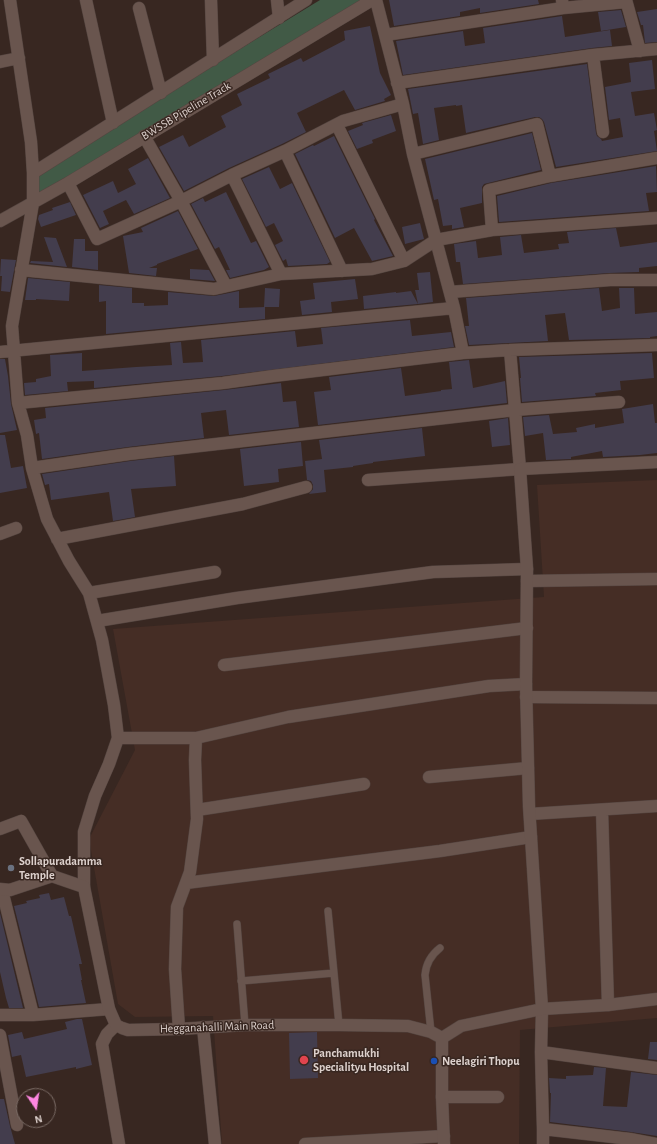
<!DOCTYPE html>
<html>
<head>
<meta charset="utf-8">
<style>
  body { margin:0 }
  #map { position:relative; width:657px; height:1144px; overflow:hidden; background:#382721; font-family:"Alegreya Sans",sans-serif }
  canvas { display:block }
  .north { position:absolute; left:16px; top:1088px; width:40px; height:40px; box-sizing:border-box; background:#382721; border:1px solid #7a6b65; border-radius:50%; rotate:167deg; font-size:11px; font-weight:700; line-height:16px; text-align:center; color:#dcd0cc }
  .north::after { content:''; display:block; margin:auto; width:14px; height:18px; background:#fe86e1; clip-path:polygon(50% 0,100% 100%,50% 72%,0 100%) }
</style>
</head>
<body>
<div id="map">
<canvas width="657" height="1144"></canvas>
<div class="north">N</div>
</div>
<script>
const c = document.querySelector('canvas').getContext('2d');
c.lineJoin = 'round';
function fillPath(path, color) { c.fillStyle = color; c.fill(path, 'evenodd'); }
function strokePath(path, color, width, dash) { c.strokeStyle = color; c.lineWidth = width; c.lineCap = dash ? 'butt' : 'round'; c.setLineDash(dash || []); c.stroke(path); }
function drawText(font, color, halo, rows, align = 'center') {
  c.font = font + ' "Alegreya Sans",sans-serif'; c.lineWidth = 3; c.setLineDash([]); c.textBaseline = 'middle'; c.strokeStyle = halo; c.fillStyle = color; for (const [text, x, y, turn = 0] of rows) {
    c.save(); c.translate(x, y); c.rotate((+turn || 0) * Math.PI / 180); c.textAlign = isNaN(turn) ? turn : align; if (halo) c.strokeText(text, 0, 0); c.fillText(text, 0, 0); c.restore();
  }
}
const built = new Path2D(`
  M657,480V1018L520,1030L519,1144H222L213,1016L135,1017L118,1004L89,839L135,750L113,629L544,597L537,485Z`);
const green = new Path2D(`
  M320,0H366L35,198V174Z`);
const building = new Path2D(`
  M389,0H538L539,4L480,13V8L460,12V16L394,26Z
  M657,9V42L645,43L643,25H641L637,12Z
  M621,10L626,27L601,31L598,12Z
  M562,16L565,37L610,30L612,46L592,48L403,75L396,41L463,31L465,46L485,43L483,28Z
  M370,26L380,73L391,95L384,99L385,101L355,110L344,90L297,113L306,132L282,144L229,168L184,191L159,147L183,135L189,147L226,127L221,116L242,105L237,94L270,78L268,74L301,58L303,62L345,40L344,31Z
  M652,60L655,89L631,92L635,116L654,113L657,130L654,131L657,151L556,167L544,122L542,119L539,117H535L466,133L462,105L456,106V105L434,108L439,140L423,144L418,113L413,114L408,89L587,64L596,133L597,136L601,139L602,141L623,137L620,118L609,120L605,87L631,82L629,63Z
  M391,115L396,131L372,140L373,143L357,149L348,131L363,125L362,123Z
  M532,133L541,170L484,184L482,187V203L460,208L464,227L452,229V225L443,226L438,199L434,200L425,159Z
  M334,136L375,219L374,220L393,256L372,261L354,228L335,238L295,154L313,145L314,146Z
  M148,158L170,198L134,214L126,200L103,211L109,224L100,228L83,195L113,181L118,193L136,184L128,169Z
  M656,166L657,192L646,193L649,211L499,222L497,196L551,183Z
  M269,167L280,189L292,183L330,262L327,264L288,266L286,259L283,261L275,245L283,241L274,223L266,227L242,179Z
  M226,192L251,243L256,241L269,267L264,270L230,278L226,270H230L219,247L215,249L191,204L203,198L205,202Z
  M70,202L76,215L41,227L38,219L39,215L53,210L52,208Z
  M178,211L198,249L157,264V265L149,268H157L156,276L129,273L123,236L143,232L141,228Z
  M420,223L424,239L405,244L402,227Z
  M616,228L620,247L657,242V266L639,268V272L609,273L463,284L460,262H456L454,244L476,241L478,258L502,255L500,237L521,235L524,253L559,249L558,244L569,243L567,232Z
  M44,237L56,238L67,267L30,263L31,261L53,262Z
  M74,239H85V251H98V270L72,267Z
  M1,259L16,260L10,292L1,291L2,276H0Z
  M190,269L209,270L215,281L190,279Z
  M430,272L433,302L418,304L415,290H419L417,273Z
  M28,278L70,282L69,301L36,299V300H25Z
  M355,279L358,299L331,302L332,312L302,315L300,301L315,299L313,283Z
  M99,285L132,288V303H144V306L168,305V292L214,296L239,291V308L265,307V319L106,334V301L99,302Z
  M265,288L280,289L279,307H264Z
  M599,288L602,311L620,308L619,288H634L635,314L657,312V336L650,337V338L569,340L565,313L545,315L548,341L469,345L465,326H469L466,298Z
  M411,291L418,304L364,309L363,296L396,292V293Z
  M410,320L412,336L451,332L454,347L222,376L94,388V381L67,382L68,391L25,395L24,383L36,382V379L51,376L50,355L82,353V371L136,367L172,365L170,343L181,342L183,363L203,362L201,340L295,331L297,347L323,344L321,328Z
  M652,353L654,378L620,381L621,390L595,393L596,396L522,402L520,378H521L519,357Z
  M0,359H5L8,376L11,404L17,430L0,433Z
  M469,360L473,388L505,381L507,403L318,425L314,392L331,390L329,377L401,368L405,396L441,391V390L452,389L449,362Z
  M281,383L283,402L296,401L299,427L229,435L226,410L201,413L204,438L128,447L42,459L39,433L36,434L34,420L46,418L45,408L224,390Z
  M653,404L655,423H657V453L640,455L603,457L602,451L571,457V459L546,460L543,433L525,436L523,417L549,415L553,434L577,432L576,428L595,424V428L624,423L622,409Z
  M508,418L510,445L492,447L489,421Z
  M422,428L425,456L373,462V463L353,466V467L324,470L326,492L309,494L313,489V485L311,481L307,480L305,461L322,459L319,440Z
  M0,435H5L11,468L23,466L27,488L0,493Z
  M301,442L303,466L278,469L279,482L244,486L240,449Z
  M174,456L176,486L131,489L135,517L113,521L109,492L51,500L49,484L45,485L42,474L130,461Z
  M49,893L51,900L64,897L69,916H71L82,964H79L82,980H81L86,1003L39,1007L14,906L27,903L26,901L40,898L39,895Z
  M0,913L23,1008H9L6,998L0,972Z
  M77,1019H82L92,1065L76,1069V1067L26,1077L21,1055L12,1057L8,1035L22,1032L24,1039L67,1029L65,1022Z
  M317,1032L318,1078L290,1079L289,1033Z
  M650,1042H657V1060L648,1059Z
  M594,1067L606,1068L603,1106L627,1107L631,1072L657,1075V1136L631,1132L550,1122L551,1093H550L549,1078L566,1079V1076L593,1075Z
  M0,1099H4L10,1126L15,1144H0Z`);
const lane = new Path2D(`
  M328,911L339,1025
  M237,924L245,1025
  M241,981L334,973
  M431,1032L425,975C426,963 431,955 440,948`);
const street = new Path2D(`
  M10,0L31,142L33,173V203L12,326L18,403L27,435L32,468L47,519L69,561L89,593L102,640L114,705L118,738L109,764L95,796L84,832V887
  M86,0L113,123
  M211,0L213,60
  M277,0L279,18
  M376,0L403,104L413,154L454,308L463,353L510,350L657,345
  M626,0L640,51
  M139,8L161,93
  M563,8L626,2
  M385,35L563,8L562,0
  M593,55L603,132
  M0,62L19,58
  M397,83L593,55L657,49
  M337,125L404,261
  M144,136L181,201L226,286
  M285,151L342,271
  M413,154L537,124L550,176
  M33,173L306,0
  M232,175L281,274
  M68,183L97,239L181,201L232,175L285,151L343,121L403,104
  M0,221L68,183L372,0
  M492,230L489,190L550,176L657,158
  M21,270L214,289L281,274L372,269L404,261L436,240L492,230L657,218
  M450,292L610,280H657
  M0,352L454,308
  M18,403L223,383L273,376L463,353
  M32,468L129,454L515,410L619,402
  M368,480L520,469L510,350
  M0,534L16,528
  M57,539L243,504L306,487
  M527,581L657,579
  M89,593L215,572
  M97,621L237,598L433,572L527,569
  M224,665L527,628
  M526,697L657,698
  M118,738H196L195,760L197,819L190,872L177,907L175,969L179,1029
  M196,738L288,717L489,686L526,684
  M429,777L528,768
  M197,810L364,784
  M602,810L608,1005
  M530,814L657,806
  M0,829L21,821L52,876
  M186,883L440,851L531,837
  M2,890L33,1015
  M542,1009L541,1052L543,1129V1144
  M0,1015H33L109,1009
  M116,1025L107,1034L102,1044L119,1144
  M203,1027L215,1144
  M0,1035L17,1125
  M541,1052L657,1068
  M442,1097H498
  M543,1129L630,1139L657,1144
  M305,1144L444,1136`);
const secondary = new Path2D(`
  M0,889L10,890L52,876L84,887L109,1009L116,1025L122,1028L128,1030L179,1029L245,1025H339L408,1026L431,1032L442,1038
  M542,1009L608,1005L657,999
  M442,1038L461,1026L542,1009L529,806L526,684L527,569L520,469L657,462
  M442,1038V1097L444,1144`);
const markers = [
  [11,868,4,"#6b7280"],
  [304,1060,5,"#e0444e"],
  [434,1061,4,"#1a4fb4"]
];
const streetNames = [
  ["BWSSB Pipeline Track",186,111,-31],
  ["Hegganahalli Main Road",217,1027,-2]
];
const poiNames = [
  ["Sollapuradamma",19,861],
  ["Temple",19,875],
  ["Panchamukhi",313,1053],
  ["Specialityu Hospital",313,1067],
  ["Neelagiri Thopu",442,1061]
];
fillPath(built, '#452d25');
fillPath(green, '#415a46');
fillPath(building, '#433d4d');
strokePath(lane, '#544540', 8);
strokePath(street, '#544540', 13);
strokePath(secondary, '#544540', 13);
strokePath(lane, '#69554e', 7);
strokePath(street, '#69554e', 12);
strokePath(secondary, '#69554e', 12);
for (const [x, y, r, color] of markers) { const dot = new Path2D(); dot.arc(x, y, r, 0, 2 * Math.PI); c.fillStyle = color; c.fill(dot); strokePath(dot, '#382721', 1.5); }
drawText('12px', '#dcd0cc', '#382721', streetNames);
drawText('bold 12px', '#dcd0cc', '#382721', poiNames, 'left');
</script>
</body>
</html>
